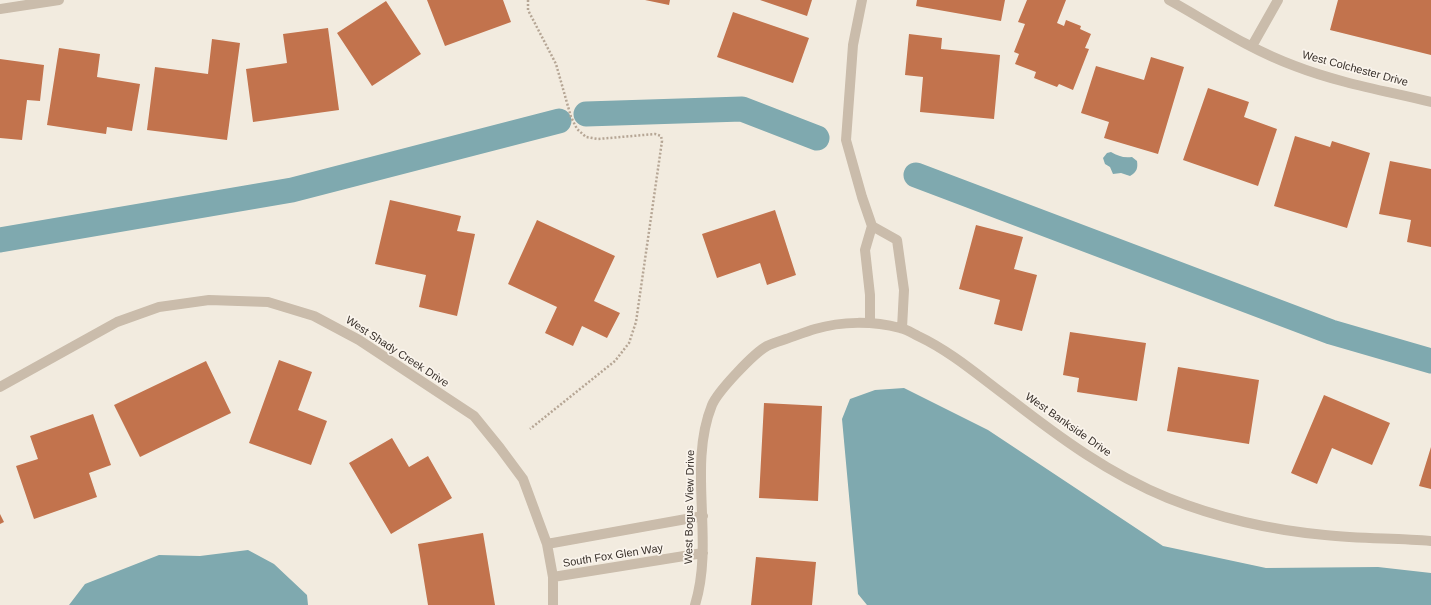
<!DOCTYPE html>
<html>
<head>
<meta charset="utf-8">
<style>
  body { margin:0 }
  canvas { display:block; background:#f2ebdf }
</style>
</head>
<body>
<canvas width="1431" height="605"></canvas>
<script>
const c = document.querySelector('canvas').getContext('2d');
c.lineJoin = 'round';
function fillPath(path, color) { c.fillStyle = color; c.fill(path, 'evenodd'); }
function strokePath(path, color, width, dash) { c.strokeStyle = color; c.lineWidth = width; c.lineCap = dash ? 'butt' : 'round'; c.setLineDash(dash || []); c.stroke(path); }
function drawText(font, color, halo, rows, align = 'center') {
  c.font = font + ' Helvetica,sans-serif'; c.lineWidth = 3.5; c.setLineDash([]); c.textBaseline = 'middle'; c.strokeStyle = halo; c.fillStyle = color; for (const [text, x, y, turn = 0] of rows) {
    c.save(); c.translate(x, y); c.rotate((+turn || 0) * Math.PI / 180); c.textAlign = isNaN(turn) ? turn : align; if (halo) c.strokeText(text, 0, 0); c.fillText(text, 0, 0); c.restore();
  }
}
const water = new Path2D(`
  M1111,152C1118,156 1123,158 1132,157L1137,161C1138,168 1137,172 1130,176L1121,173L1113,174L1110,167L1105,164L1103,158L1107,153Z
  M904,388L988,430L1163,546L1266,568L1378,567L1431,573V605H867L858,594L842,419L850,399L875,390Z
  M248,550L274,564L307,595L308,605H69L85,584L159,555L200,556Z`);
const canal = new Path2D(`
  M586,114L742,109L817,138
  M916,175L1331,332L1431,361
  M0,240L292,190L559,121`);
const building = new Path2D(`
  M427,0H503L511,22L445,46Z
  M645,0H670L669,5Z
  M760,0H812L807,16Z
  M917,0H1005L1001,21L916,6Z
  M1027,0H1066L1057,23L1064,26L1066,20L1081,26L1080,29L1091,34L1085,48L1089,49L1073,90L1059,84L1057,87L1034,78L1036,72L1015,64L1019,54L1014,52L1025,24L1018,22Z
  M1338,0H1431V55L1330,30Z
  M386,1L421,54L372,86L337,33Z
  M733,12L809,38L793,83L717,57Z
  M328,28L339,110L253,122L246,69L287,63L283,34Z
  M909,34L942,38L941,49L1000,55L994,119L920,112L923,77L905,75Z
  M212,39L240,43L227,140L147,130L155,67L208,74Z
  M59,48L100,54L97,77L140,84L132,131L107,127L106,134L47,125Z
  M1151,57L1184,67L1158,154L1104,138L1109,122L1081,113L1096,66L1144,80Z
  M0,59L44,65L40,101L27,100L22,140L0,138Z
  M1208,88L1249,102L1244,117L1277,129L1258,186L1183,160Z
  M1295,136L1330,147L1332,141L1370,153L1347,228L1274,206Z
  M1390,161L1431,169V247L1407,242L1411,220L1379,214Z
  M390,200L461,216L457,231L475,234L457,316L419,307L426,275L375,264Z
  M775,210L796,275L767,285L760,263L717,278L702,234Z
  M537,220L615,256L594,301L620,313L607,338L582,326L573,346L545,333L557,307L508,284Z
  M976,225L1023,237L1014,269L1037,275L1022,331L994,324L1000,300L959,289Z
  M1070,332L1146,343L1137,401L1077,392L1079,378L1063,375Z
  M279,360L312,372L298,410L327,421L311,465L249,443Z
  M206,361L231,413L140,457L114,405Z
  M1178,367L1259,380L1249,444L1167,431Z
  M1324,395L1390,423L1372,465L1332,448L1317,484L1291,473Z
  M764,403L822,406L818,501L759,498Z
  M93,414L111,465L89,473L97,497L34,519L16,466L38,459L30,436Z
  M392,438L409,467L428,456L452,498L391,534L349,463Z
  M1431,447V489L1419,486Z
  M0,514L4,522L0,524Z
  M483,533L495,605H428L418,544Z
  M756,557L816,562L812,605H751Z`);
const path = new Path2D(`
  M528,0V10L556,64L571,117L577,129L586,137L598,139L655,134L661,136L662,141L636,322L629,343L615,361L530,429`);
const street = new Path2D(`
  M862,0L853,45L846,140L862,197L872,226
  M1169,0C1210,23 1251,50 1295,66C1339,83 1386,91 1431,102
  M0,9L59,0
  M1252,46L1278,0
  M870,323V295L865,250L872,226L897,240L904,290L902,328
  M0,387L117,322L159,307L209,300L268,302L314,316L359,340L474,416L500,448L523,479L547,544L553,577V605
  M547,544L703,516
  M553,577L703,553
  M695,605C715,540 687,467 712,405C718,391 754,353 767,346C773,343 780,341 786,339C795,336 805,332 815,329C842,321 873,321 900,328C906,329 912,333 918,336C952,352 980,377 1010,399C1059,437 1109,474 1168,498C1218,518 1271,530 1325,535C1360,539 1396,538 1431,541`);
const streetNames = [
  ["West Colchester Drive",1355,69,15],
  ["West Shady Creek Drive",397,352,33],
  ["West Bankside Drive",1068,425,35],
  ["West Bogus View Drive",690,507,-89],
  ["South Fox Glen Way",613,556,-9]
];
fillPath(water, '#7fa9af');
strokePath(canal, '#7fa9af', 25);
fillPath(building, '#c2734d');
strokePath(path, '#b6a695', 2.5, [2, 2]);
strokePath(street, '#cabcab', 10);
drawText('11px', '#38302a', '#faf4ec', streetNames);
</script>
</body>
</html>
